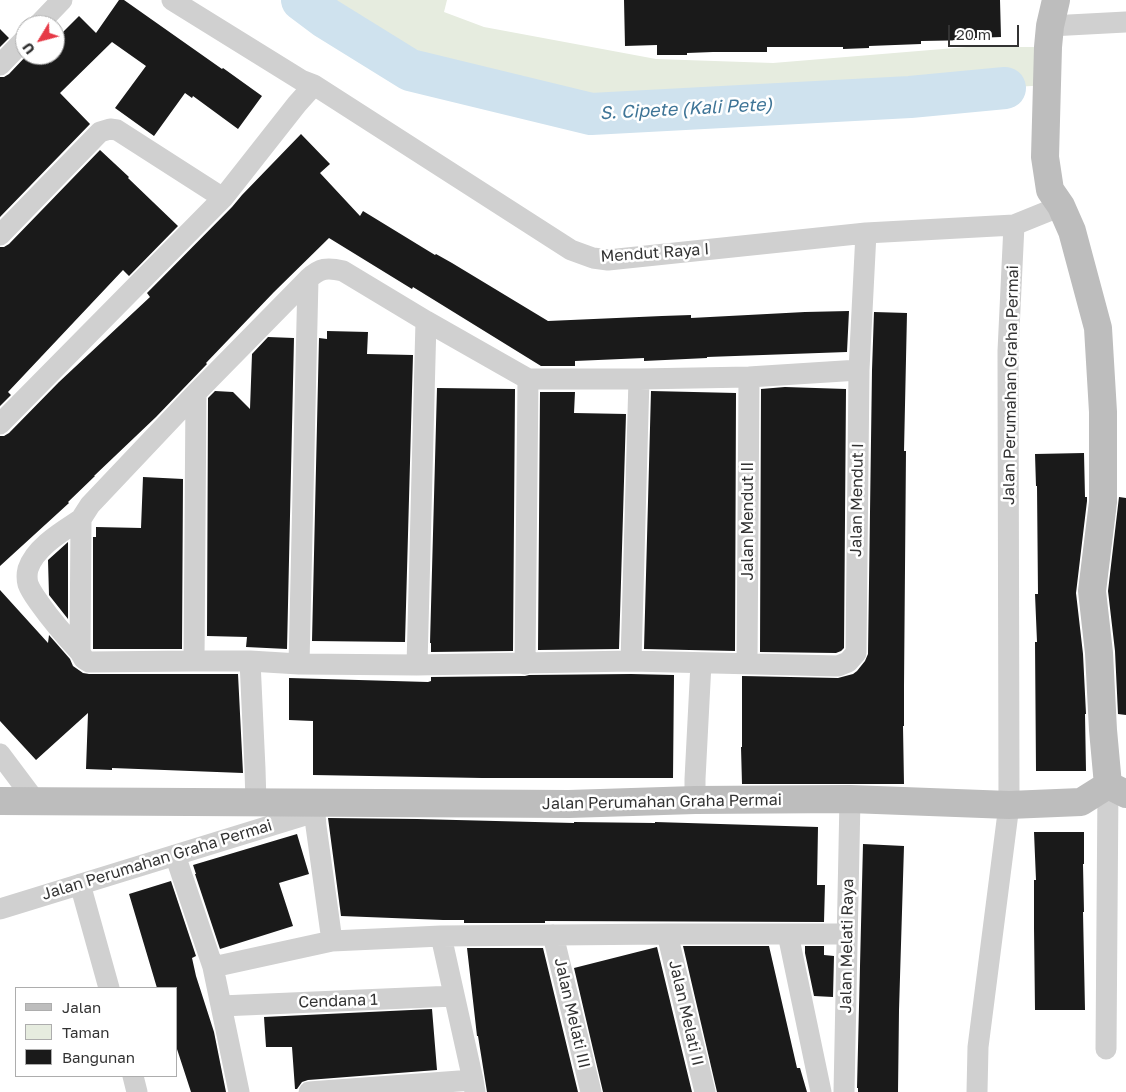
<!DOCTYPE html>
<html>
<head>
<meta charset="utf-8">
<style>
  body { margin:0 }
  #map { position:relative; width:1126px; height:1092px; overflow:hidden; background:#fff; font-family:"Golos Text",sans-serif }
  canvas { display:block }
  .legend { position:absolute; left:15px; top:987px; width:162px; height:90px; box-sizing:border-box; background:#fff; border:1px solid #adadad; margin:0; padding:6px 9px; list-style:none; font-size:15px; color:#333 }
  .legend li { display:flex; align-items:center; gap:10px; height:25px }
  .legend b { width:25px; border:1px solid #adadad }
  .north { position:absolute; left:15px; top:15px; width:50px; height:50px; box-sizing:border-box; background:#fff; border:1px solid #adadad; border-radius:50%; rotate:233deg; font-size:14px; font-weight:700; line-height:20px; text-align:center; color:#333 }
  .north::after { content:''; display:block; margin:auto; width:18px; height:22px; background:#e63946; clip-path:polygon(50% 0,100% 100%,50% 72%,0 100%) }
  .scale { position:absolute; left:948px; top:25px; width:71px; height:22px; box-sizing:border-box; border:2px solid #333; border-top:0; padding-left:6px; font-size:15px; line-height:18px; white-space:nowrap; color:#333; -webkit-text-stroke:4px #fff; paint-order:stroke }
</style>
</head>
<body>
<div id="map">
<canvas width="1126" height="1092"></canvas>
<ul class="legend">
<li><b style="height:6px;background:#bdbdbd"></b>Jalan</li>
<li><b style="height:14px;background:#e6ecdf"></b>Taman</li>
<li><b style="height:14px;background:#1a1a1a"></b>Bangunan</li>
</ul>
<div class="north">U</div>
<div class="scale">20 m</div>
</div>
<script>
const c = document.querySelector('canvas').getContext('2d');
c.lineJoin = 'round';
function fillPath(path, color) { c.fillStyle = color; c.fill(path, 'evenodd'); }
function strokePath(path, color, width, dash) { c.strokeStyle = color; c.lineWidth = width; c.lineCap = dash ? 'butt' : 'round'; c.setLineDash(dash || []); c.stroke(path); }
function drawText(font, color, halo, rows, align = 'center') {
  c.font = font + ' "Golos Text",sans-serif'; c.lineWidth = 5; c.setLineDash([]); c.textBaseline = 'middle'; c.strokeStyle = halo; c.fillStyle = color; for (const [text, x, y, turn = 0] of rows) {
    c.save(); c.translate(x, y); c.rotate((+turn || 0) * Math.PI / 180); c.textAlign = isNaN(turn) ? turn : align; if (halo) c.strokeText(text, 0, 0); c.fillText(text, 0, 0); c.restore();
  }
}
const green = new Path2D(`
  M302,0H447L444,12L484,27L656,59L773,63L967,47H1048L1047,85L591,114L410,70L326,18Z`);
const river = new Path2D(`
  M302,0L326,18L410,70L591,114L910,97L1005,88`);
const building = new Path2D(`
  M119,0H124L222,69L223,68L262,96L238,129L193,96L192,98L185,93L154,136L115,108L146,66L112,42L60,93L90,124L0,217V77H4L9,74L27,55H55V40L79,16L96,33Z
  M624,0H1000L1001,37L975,38V40L921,41V44L869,46V48L843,49V47H767V52H713L687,53V55H657V45L625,46Z
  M0,29L9,38L0,47Z
  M301,134L330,164L320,173L360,216L363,211L435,255L436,254L452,263L548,321L662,316L691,315V318L805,312L849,311L847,352L707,357V358L644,361V358L575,361V366H541L413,287L412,289L329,238L274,292L206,363L207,364L156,417L94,476H95L68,502L69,503L0,566V436H4L9,433L59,382L150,297L147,293L232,207L242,195Z
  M100,150L129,177L128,178L178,226L129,276L123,270L8,392L11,395L0,406V247H4L9,244Z
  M874,312L907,313L904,451H906L904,685V726H903L904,784H742L741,747H742V676L838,678L853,674L857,671L865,661L868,654L872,370Z
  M327,331L368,332L367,354L413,355L405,642L312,641L319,338L327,339Z
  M268,337L294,338L287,649L246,647L247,637L207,636L208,398L215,391L233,392L250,409L252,354Z
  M785,387L846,389L844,648L841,651L836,653L760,652L761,389Z
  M437,388L515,389L513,651L431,652V643H430Z
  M651,391L736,393L735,651L644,649Z
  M540,392H575L574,413L626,414L619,649L538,650Z
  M1084,453L1085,497H1087V501L1076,593L1083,654L1086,714H1085L1086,771H1036L1035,642H1037L1035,594H1038L1037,486H1036L1035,454Z
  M143,477L183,479L182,649H93V537H96V527L141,528Z
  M1119,497L1126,498V715L1118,714L1115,651L1108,591Z
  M68,542V619L49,595L48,560Z
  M0,590L48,643L49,635L70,659L73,666L83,673L89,674H238L243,773L112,768V770L86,769L88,713L36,760L0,721Z
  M631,674L674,675L673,778H482L313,775V721L289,720V678L428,682L431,681V677L521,676H525L529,675Z
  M328,818L417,819L574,823V822L655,823V822L818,827L817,885H825L824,922L545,921V923H464V920H443L341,916Z
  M1034,832H1084V864H1083L1084,912H1083L1085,1010H1035L1034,928V880H1036Z
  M297,834L309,874L279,883L293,926L220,949L195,874H196L193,865Z
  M863,844L904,846L899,1010L898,1092H858V1088H857Z
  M171,881L196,956L192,958L196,976L214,1032L226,1092H191L176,1046V988H157L129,894Z
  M683,946H769L797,1068H800L807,1092H717Z
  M805,946H824V955L834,956L833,997L814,996L805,953Z
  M657,947L692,1092H603L574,968Z
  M467,948H543L578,1092H487L478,1036H477Z
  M432,1009L437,1070L308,1080L302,1082L297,1089H295L292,1047H266L264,1017Z`);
const street = new Path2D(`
  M172,0L301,80L314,85L571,250L593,258L608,260L866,233L1014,225
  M38,25L62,0
  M1050,26L1126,22
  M0,65L25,39
  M0,235L100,132L110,129L117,130L223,198
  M859,370L749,377L639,379H528L426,321L343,271C327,267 320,268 308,279L196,393L90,505L81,519L80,652L84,659L89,662L194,661H250L299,664L417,665L631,661L838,666L848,662L856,653L859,370L866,233
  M0,424L223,198L297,104L314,85
  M80,652C66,637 52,621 40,604C36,598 31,592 28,584C27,580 27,573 28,569C35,547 63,531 81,519
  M194,661L196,393
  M250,661L255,769L256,803
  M631,661L639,379
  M299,664L308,279
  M525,664L528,379
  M747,664L749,377
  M417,665L426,321
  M0,754L36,802
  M695,800V779L701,663
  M314,803L316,826L332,941
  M175,855L213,967L239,1092
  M80,884L109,988
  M0,909L315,812
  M667,934L705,1092
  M788,934L821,1092
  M553,935L591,1092
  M441,936L473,1080L475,1092
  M213,967L332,941L441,936L667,934H847
  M221,1006L454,996
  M1106,1049L1108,785
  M133,1076L137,1092
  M309,1092L473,1080
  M844,1092L850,799
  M977,1092L978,1047L1009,805L1008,351L1014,225L1061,206`);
const secondary = new Path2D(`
  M1056,0L1050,26L1048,47L1045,157L1050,190L1061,206L1072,231L1098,328L1103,412V502L1092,591L1099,653L1103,730L1108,785L1126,794
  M0,801L569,804L695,800L850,799L1009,805L1081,802L1108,785`);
const streetNames = [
  ["Mendut Raya I",655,253,-4],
  ["Jalan Perumahan Graha Permai",1011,385,-89],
  ["Jalan Mendut I",857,500,-89],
  ["Jalan Mendut II",748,521,-90],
  ["Jalan Perumahan Graha Permai",662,802,-1],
  ["Jalan Perumahan Graha Permai",157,860,-17],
  ["Jalan Melati Raya",847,946,-89],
  ["Cendana 1",338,1001,-2],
  ["Jalan Melati III",572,1013,77],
  ["Jalan Melati II",686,1013,77]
];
const waterNames = [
  ["S. Cipete (Kali Pete)",686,109,-3]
];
fillPath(green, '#e6ecdf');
strokePath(river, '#cfe2ee', 42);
fillPath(building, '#1a1a1a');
strokePath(street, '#d0d0d0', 21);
strokePath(secondary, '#bdbdbd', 28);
drawText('16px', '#333', '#fff', streetNames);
drawText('italic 18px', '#3f7597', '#fff', waterNames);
</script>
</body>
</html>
